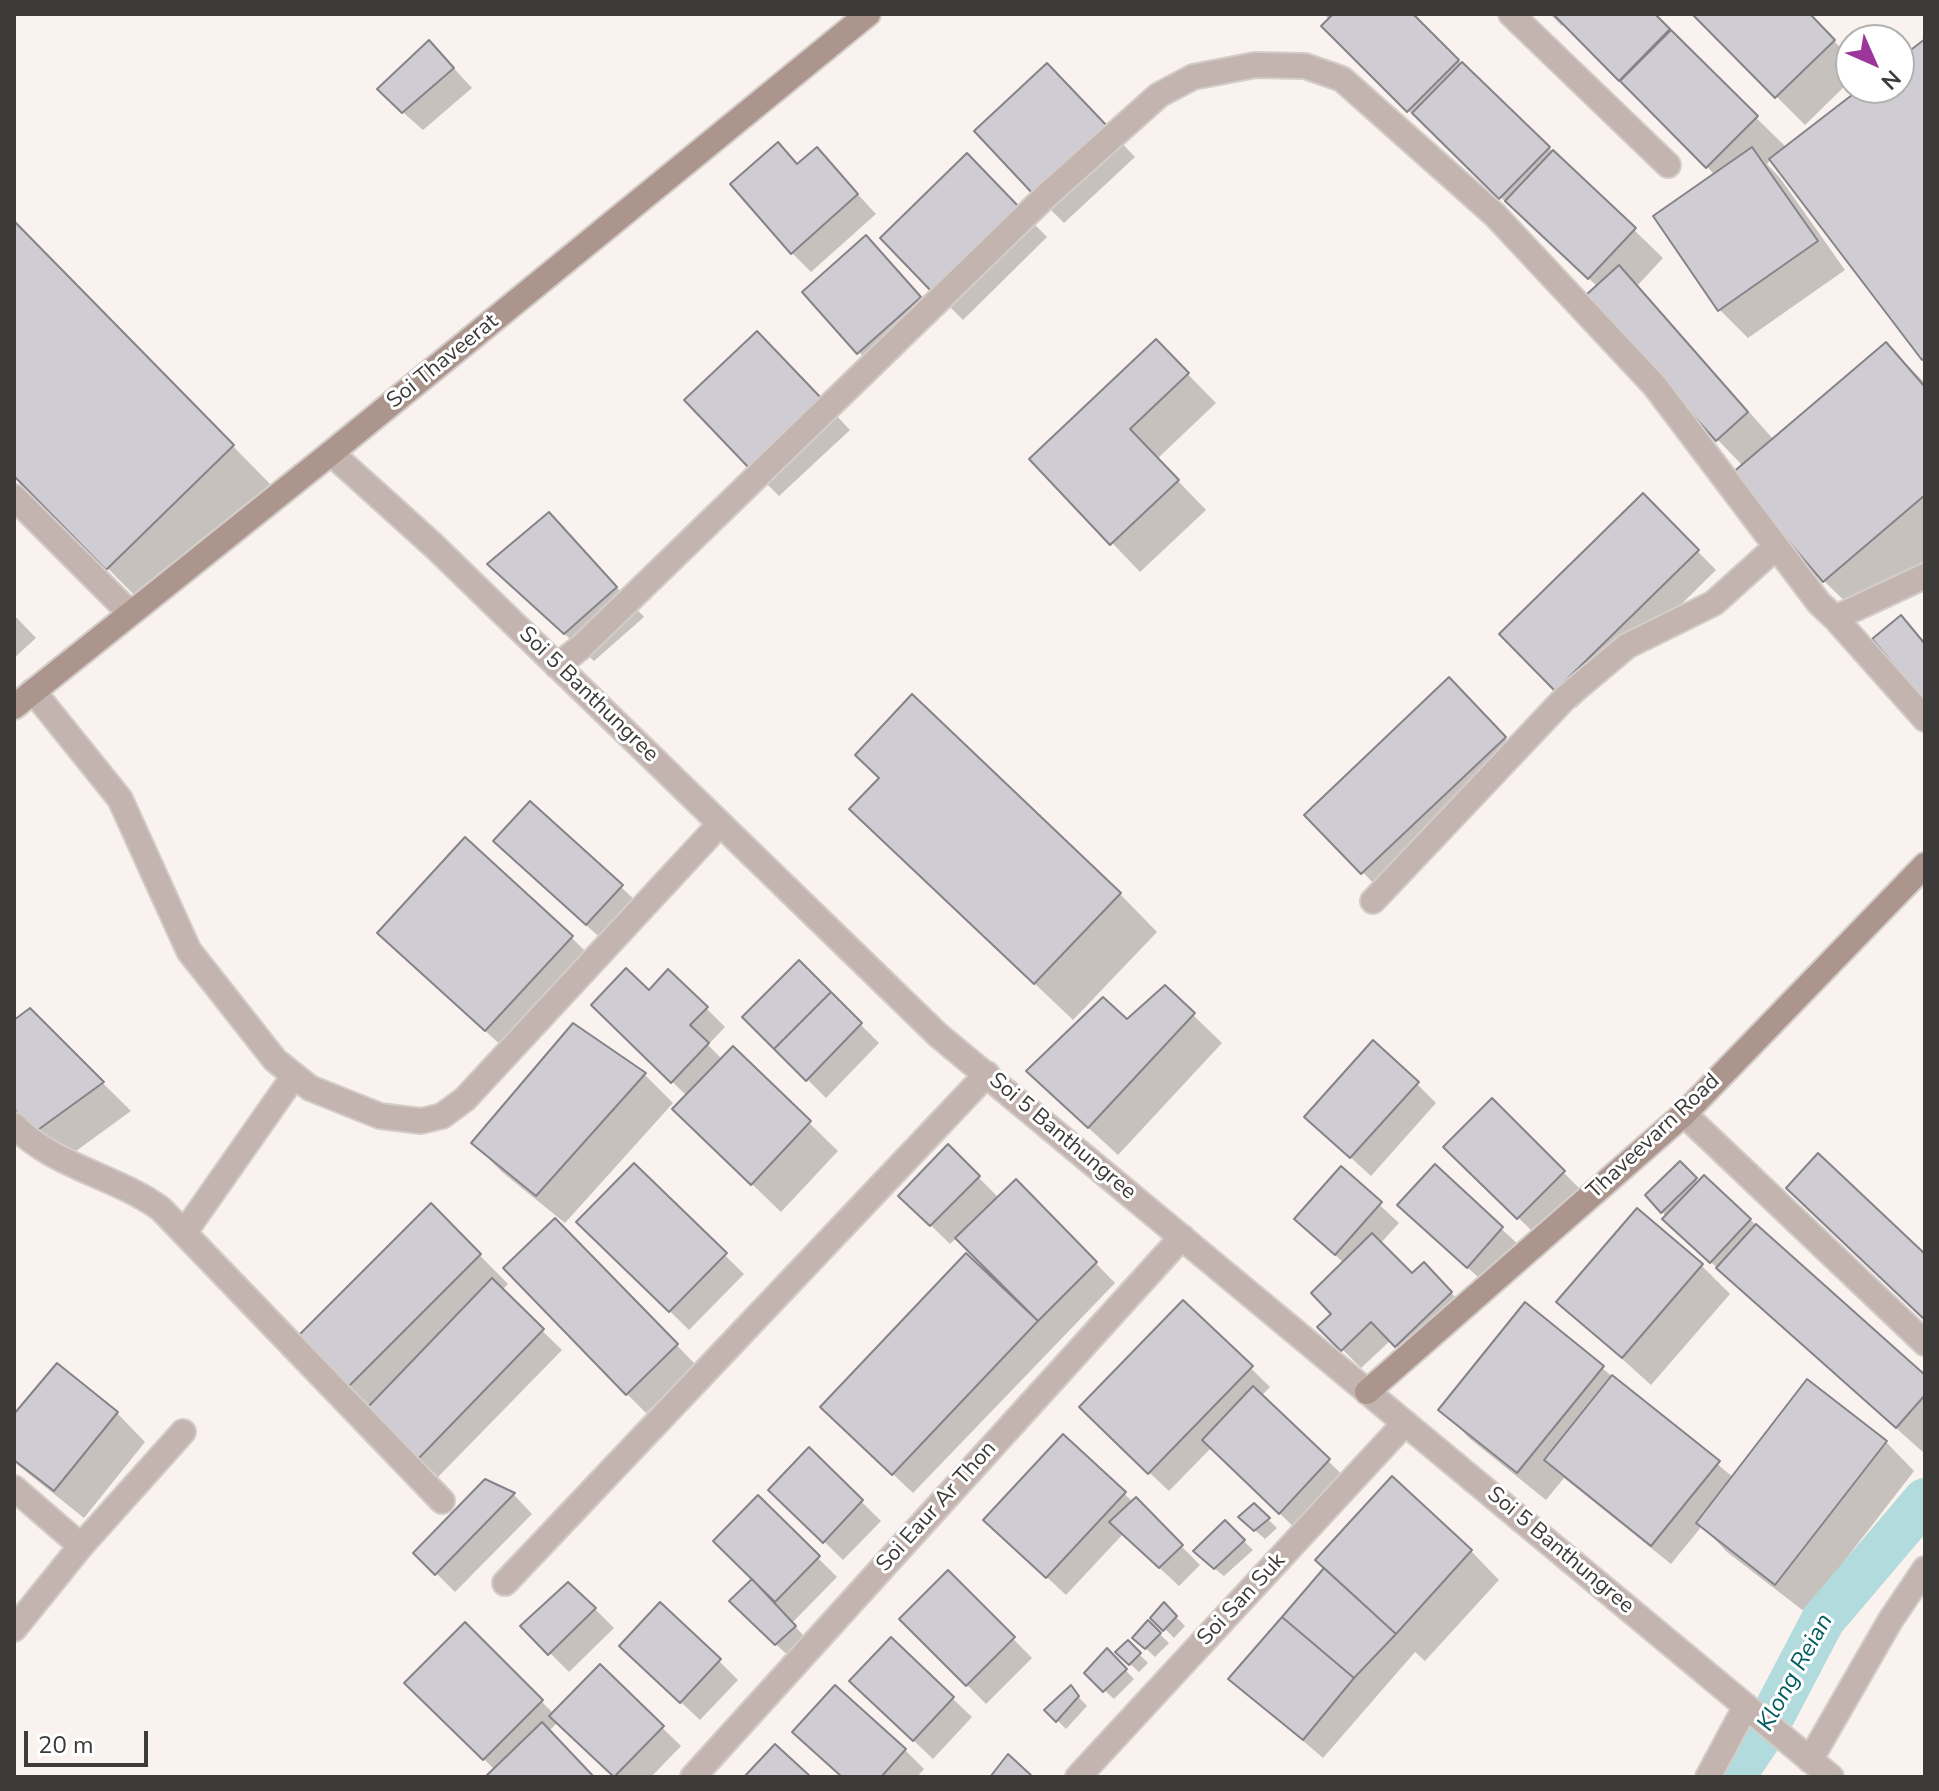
<!DOCTYPE html>
<html>
<head>
<meta charset="utf-8">
<style>
  body { margin:0 }
  #map { position:relative; width:1939px; height:1791px; overflow:hidden; background:#f9f2ee; font-family:"Nunito Sans",sans-serif }
  canvas { display:block }
  .frame { position:absolute; inset:0; border:16px solid #3d3b39; pointer-events:none }
  .north { position:absolute; left:1835px; top:24px; width:80px; height:80px; box-sizing:border-box; background:#fff; border:2px solid #b1b1b0; border-radius:50%; rotate:135deg; font-size:22px; font-weight:700; line-height:32px; text-align:center; color:#3d3b39 }
  .north::after { content:''; display:block; margin:auto; width:28px; height:36px; background:#9c369b; clip-path:polygon(50% 0,100% 100%,50% 72%,0 100%) }
  .scale { position:absolute; left:24px; top:1731px; width:124px; height:36px; box-sizing:border-box; border:4px solid #3d3b39; border-top:0; padding-left:10px; font-size:24px; line-height:28px; white-space:nowrap; color:#3d3b39; -webkit-text-stroke:6px #fff; paint-order:stroke }
</style>
</head>
<body>
<div id="map">
<canvas width="1939" height="1791"></canvas>
<div class="frame"></div>
<div class="north">N</div>
<div class="scale">20 m</div>
</div>
<script>
const c = document.querySelector('canvas').getContext('2d');
c.lineJoin = 'round';
function fillPath(path, color) { c.fillStyle = color; c.fill(path, 'evenodd'); }
function strokePath(path, color, width, dash) { c.strokeStyle = color; c.lineWidth = width; c.lineCap = dash ? 'butt' : 'round'; c.setLineDash(dash || []); c.stroke(path); }
function drawText(font, color, halo, rows, align = 'center') {
  c.font = font + ' "Nunito Sans",sans-serif'; c.lineWidth = 6; c.setLineDash([]); c.textBaseline = 'middle'; c.strokeStyle = halo; c.fillStyle = color; for (const [text, x, y, turn = 0] of rows) {
    c.save(); c.translate(x, y); c.rotate((+turn || 0) * Math.PI / 180); c.textAlign = isNaN(turn) ? turn : align; if (halo) c.strokeText(text, 0, 0); c.fillText(text, 0, 0); c.restore();
  }
}
const shadow = new Path2D(`
  M1324,14H1410L1663,258L1637,286L1774,440L1886,344L1925,383V564L1862,618L1824,581L1733,474L1743,466L1717,439L1598,287L1437,139L1324,26L1330,20Z
  M1550,14H1650L1787,148L1865,88H1899V62L1925,42V360L1771,159L1767,164L1780,178L1845,270L1748,338L1719,309L1715,175L1565,23L1562,26Z
  M1694,14H1807L1851,58V80L1805,125Z
  M448,62L472,88L423,130L398,108Z
  M1075,94L1135,157L1064,223L1036,195Z
  M778,145L799,166L817,150L876,214L811,272L792,253Z
  M967,156L1047,237L963,320L934,291Z
  M14,223L270,484L145,606L14,473Z
  M885,256L939,317L877,372L805,292Z
  M1156,342L1216,403L1157,459L1206,510L1140,572L1032,459Z
  M786,362L850,430L779,496L751,468Z
  M1643,496L1716,570L1576,708L1502,634Z
  M577,544L644,617L594,661L519,592Z
  M14,615L36,638L14,658Z
  M1467,698L1523,757L1382,892L1307,815Z
  M882,779L1120,894L1157,932L1073,1020L890,846Z
  M514,860L621,887L640,905L606,943Z
  M571,937L590,956L505,1049L399,952Z
  M799,963L879,1043L826,1098L745,1017Z
  M649,992L706,1008L725,1027L708,1045L723,1060L733,1049L838,1151L781,1212L704,1138L687,1096L593,1005Z
  M30,1011L131,1111L65,1159L14,1106V1022Z
  M1193,1015L1222,1043L1118,1155L1057,1099Z
  M574,1026L645,1075L673,1103L565,1223L502,1172L473,1143Z
  M1417,1084L1436,1103L1371,1176L1326,1135Z
  M1492,1101L1582,1191L1537,1236L1446,1147Z
  M948,1147L999,1198L1016,1181L1115,1283L913,1493L842,1426L1009,1289L957,1237L950,1244L901,1196Z
  M1680,1164L1699,1183L1704,1178L1925,1378V1454L1684,1238L1648,1195Z
  M634,1166L744,1274L689,1330L579,1222Z
  M1435,1167L1521,1247L1487,1285L1419,1224Z
  M1341,1169L1399,1223L1380,1244L1412,1276L1424,1265L1470,1312L1415,1365L1391,1340L1361,1368L1320,1327L1334,1314L1344,1263L1316,1238Z
  M431,1206L508,1284L501,1291L562,1350L438,1477L299,1338Z
  M555,1220L696,1365L646,1413L627,1394Z
  M1701,1265L1730,1294L1651,1385L1559,1302Z
  M1183,1302L1270,1387L1261,1396L1357,1489L1308,1541L1212,1447L1169,1491L1100,1426Z
  M1602,1368L1734,1478L1886,1442L1914,1471L1805,1612L1727,1552L1702,1526L1671,1564L1564,1478L1546,1500L1469,1438L1441,1409Z
  M117,1413L145,1442L84,1518L14,1462V1417Z
  M1063,1436L1133,1502L1136,1500L1200,1565L1179,1586L1123,1534L1066,1595L1005,1538Z
  M809,1450L881,1521L843,1560L771,1490Z
  M486,1482L514,1495L532,1514L455,1592L416,1553Z
  M758,1498L837,1577L792,1623L813,1646L795,1662L750,1620Z
  M1254,1506L1277,1528L1265,1539L1250,1526Z
  M1225,1523L1253,1550L1224,1576L1204,1560Z
  M1471,1551L1499,1580L1425,1661L1415,1652L1323,1758L1231,1679Z
  M948,1573L1032,1658L986,1704L902,1619Z
  M1164,1605L1185,1626L1174,1638L1153,1617Z
  M595,1609L614,1628L569,1672L523,1626Z
  M1148,1623L1169,1643L1155,1657L1135,1638Z
  M465,1625L554,1714L600,1667L681,1746L651,1777H613L558,1722L548,1732L592,1777H487L495,1770L407,1683Z
  M891,1640L972,1717L933,1759L871,1700Z
  M1128,1643L1148,1663L1139,1672L1117,1652Z
  M1107,1651L1134,1679L1114,1699L1086,1673Z
  M719,1661L738,1680L700,1720L641,1665Z
  M1070,1688L1087,1706L1066,1729L1047,1710Z
  M905,1750L924,1769L917,1777H843Z`);
const canal = new Path2D(`
  M1733,1777L1768,1725L1823,1620L1925,1500`);
const building = new Path2D(`
  M1333,14H1413L1459,60L1407,112L1321,26Z
  M1553,14H1655L1670,29L1619,81Z
  M1692,14H1810L1835,40L1775,98Z
  M1671,30L1758,116L1706,168L1620,81Z
  M1925,39V358L1922,360L1769,159L1861,88H1899V59Z
  M429,40L454,68L402,113L377,89Z
  M1462,62L1550,147L1499,199L1412,113Z
  M1047,63L1108,127L1035,196L974,131Z
  M778,142L797,164L817,147L858,194L791,254L730,184Z
  M1752,147L1818,241L1718,311L1653,216Z
  M1553,150L1636,228L1588,279L1505,201Z
  M967,153L1020,208L933,293L880,238Z
  M14,221L234,445L106,570L14,476Z
  M866,235L921,297L857,354L802,292Z
  M1619,265L1748,412L1716,441L1586,295Z
  M757,331L823,400L750,469L684,400Z
  M1156,339L1189,373L1130,429L1179,480L1110,545L1029,459Z
  M1886,342L1925,387V495L1823,582L1731,474Z
  M1643,493L1699,550L1555,691L1499,634Z
  M549,512L617,587L564,634L487,564Z
  M1901,615L1925,644V702L1872,639Z
  M1449,677L1506,737L1361,874L1304,815Z
  M912,694L1121,893L1034,984L849,809L879,778L855,755Z
  M530,801L623,885L586,925L493,841Z
  M465,837L573,936L485,1031L377,933Z
  M799,960L831,992L774,1049L742,1017Z
  M626,968L649,990L668,969L708,1007L690,1025L709,1043L671,1083L591,1005Z
  M1165,985L1195,1013L1088,1128L1026,1071L1103,997L1127,1019Z
  M831,992L862,1023L806,1081L774,1049Z
  M30,1008L104,1082L35,1132L14,1109V1020Z
  M573,1023L646,1073L536,1196L471,1143Z
  M1373,1040L1419,1082L1350,1158L1304,1117Z
  M733,1046L811,1121L751,1185L672,1109Z
  M1492,1098L1565,1171L1517,1219L1443,1147Z
  M948,1144L980,1176L930,1226L898,1196Z
  M1818,1153L1925,1254V1320L1786,1188Z
  M1680,1161L1697,1178L1661,1213L1645,1195Z
  M634,1163L727,1253L669,1312L576,1222Z
  M1435,1164L1503,1227L1467,1268L1397,1205Z
  M1341,1166L1382,1202L1335,1255L1294,1219Z
  M1704,1175L1751,1219L1710,1263L1662,1219Z
  M1016,1179L1097,1262L1038,1321L955,1238Z
  M431,1203L481,1254L346,1389L296,1338Z
  M1637,1208L1703,1264L1622,1358L1556,1302Z
  M555,1218L678,1344L626,1395L503,1268Z
  M1756,1224L1925,1375V1395L1896,1428L1716,1268Z
  M1372,1233L1412,1273L1424,1262L1452,1292L1395,1347L1371,1322L1341,1351L1317,1327L1331,1314L1311,1293Z
  M966,1253L1038,1321L892,1475L820,1407Z
  M492,1278L544,1329L418,1459L366,1409Z
  M1183,1300L1253,1366L1148,1474L1079,1407Z
  M1525,1302L1604,1366L1517,1473L1438,1410Z
  M57,1363L118,1412L54,1491L14,1460V1414Z
  M1612,1375L1720,1461L1651,1546L1544,1460Z
  M1807,1379L1887,1441L1775,1585L1696,1523Z
  M1253,1386L1330,1459L1279,1514L1202,1440Z
  M1063,1434L1126,1492L1046,1578L983,1520Z
  M809,1447L863,1500L823,1543L768,1490Z
  M1392,1476L1472,1550L1396,1634L1315,1560Z
  M485,1479L515,1493L435,1575L413,1553Z
  M758,1495L820,1556L775,1602L713,1541Z
  M1136,1497L1183,1545L1159,1568L1109,1522Z
  M1254,1503L1270,1518L1254,1531L1238,1517Z
  M1225,1520L1245,1540L1214,1569L1193,1551Z
  M1324,1568L1396,1634L1354,1678L1282,1617Z
  M948,1570L1015,1637L966,1686L899,1619Z
  M752,1579L796,1626L775,1645L729,1601Z
  M568,1582L596,1608L548,1655L520,1626Z
  M660,1602L721,1659L680,1703L619,1646Z
  M1164,1602L1177,1616L1163,1631L1150,1618Z
  M1282,1617L1354,1678L1303,1740L1228,1679Z
  M1148,1620L1161,1633L1145,1649L1132,1638Z
  M465,1622L543,1700L483,1760L404,1683Z
  M891,1637L954,1697L913,1741L849,1681Z
  M1128,1640L1141,1653L1129,1665L1115,1652Z
  M1107,1648L1127,1669L1103,1692L1084,1673Z
  M600,1664L664,1726L614,1777L549,1716Z
  M835,1685L906,1749L881,1777H842L792,1732Z
  M1071,1685L1079,1696L1056,1722L1044,1710Z
  M542,1722L594,1777H485Z
  M775,1744L811,1777H744Z
  M1008,1754L1033,1777H990Z`);
const lane = new Path2D(`
  M33,691L120,799L189,951L275,1060L310,1088L380,1116L421,1121L442,1116L465,1099L720,824
  M1373,901L1565,698L1627,646L1714,603L1776,547
  M14,1125C52,1166 116,1176 161,1209L442,1501
  M184,1233L294,1076`);
const street = new Path2D(`
  M1511,14L1668,165
  M331,453L433,545L938,1035L1831,1777
  M14,497L130,613
  M1835,618L1925,719
  M557,666L581,647L1046,196L1159,95L1193,77L1255,65L1305,66L1342,79L1495,215L1655,386L1819,603L1835,618L1925,576
  M1684,1114L1925,1343
  M14,1488L81,1546
  M505,1583L987,1074
  M14,1629L81,1546L183,1432
  M1810,1760L1890,1621L1925,1569
  M693,1777L1182,1237
  M1078,1777L1405,1423
  M1708,1777L1746,1706`);
const secondary = new Path2D(`
  M14,707L331,453L868,14
  M1367,1392L1684,1114L1925,865`);
const streetNames = [
  ["Soi Thaveerat",443,362,-39],
  ["Soi 5 Banthungree",588,695,44],
  ["Soi 5 Banthungree",1062,1137,40],
  ["Thaveevarn Road",1654,1137,-43],
  ["Soi Eaur Ar Thon",937,1507,-48],
  ["Soi 5 Banthungree",1560,1551,40],
  ["Soi San Suk",1242,1600,-47]
];
const waterNames = [
  ["Klong Reian",1796,1673,-61]
];
fillPath(shadow, '#0003');
strokePath(canal, '#b1dbdc', 44);
fillPath(building, '#cfcdd3');
strokePath(building, '#858389', 2);
strokePath(lane, '#d3cdca', 28);
strokePath(street, '#d3cdca', 28);
strokePath(secondary, '#d3cdca', 28);
strokePath(lane, '#c4b4af', 24);
strokePath(street, '#c4b4af', 24);
strokePath(secondary, '#ac958d', 24);
drawText('22px', '#3d3b39', '#fff', streetNames);
drawText('italic 24px', '#025d60', '#fff', waterNames);
</script>
</body>
</html>
